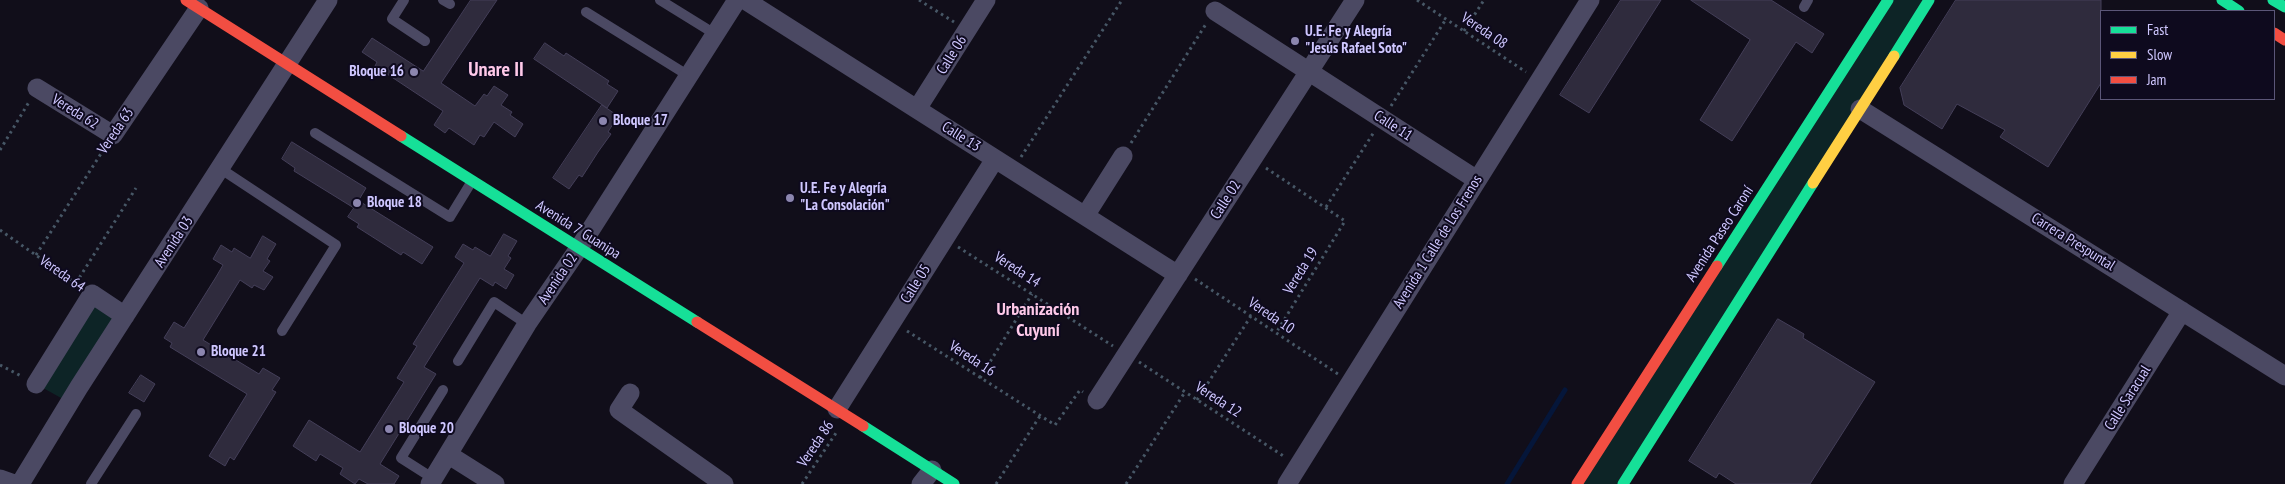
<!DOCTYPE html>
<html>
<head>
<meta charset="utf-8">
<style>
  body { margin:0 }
  #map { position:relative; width:2285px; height:484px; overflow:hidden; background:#110e1a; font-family:"PT Sans Narrow",sans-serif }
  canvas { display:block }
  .legend { position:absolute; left:2100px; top:10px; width:175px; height:90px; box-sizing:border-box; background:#0e0a1e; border:1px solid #5b5678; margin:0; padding:6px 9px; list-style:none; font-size:15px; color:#cfc7ff }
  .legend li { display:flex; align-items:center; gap:10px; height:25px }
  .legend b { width:25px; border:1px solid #5b5678 }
</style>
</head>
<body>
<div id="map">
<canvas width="2285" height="484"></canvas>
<ul class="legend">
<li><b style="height:6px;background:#16e098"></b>Fast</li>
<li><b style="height:6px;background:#ffcf43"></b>Slow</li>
<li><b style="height:6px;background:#f24e42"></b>Jam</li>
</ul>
</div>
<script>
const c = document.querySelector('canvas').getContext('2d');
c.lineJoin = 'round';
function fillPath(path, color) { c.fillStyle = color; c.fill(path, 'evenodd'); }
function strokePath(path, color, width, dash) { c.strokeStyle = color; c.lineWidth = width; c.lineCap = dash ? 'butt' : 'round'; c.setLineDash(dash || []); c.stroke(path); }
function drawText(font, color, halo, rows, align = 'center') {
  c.font = font + ' "PT Sans Narrow",sans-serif'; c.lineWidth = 4; c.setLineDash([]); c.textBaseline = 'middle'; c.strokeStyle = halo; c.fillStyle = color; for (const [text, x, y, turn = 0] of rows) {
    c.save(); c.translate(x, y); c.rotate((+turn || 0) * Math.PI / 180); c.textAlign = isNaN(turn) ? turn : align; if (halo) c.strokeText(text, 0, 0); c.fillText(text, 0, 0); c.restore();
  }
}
const green = new Path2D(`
  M1888,0H1929L1623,484H1577Z
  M92,294L125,316L70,403L36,384Z`);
const stream = new Path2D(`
  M1507,484L1565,390`);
const building = new Path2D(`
  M471,0H497L441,83L475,106L484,94L487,96L494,86L508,95L501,105L512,112L510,115L523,124L515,137L494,122L484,137L480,135L474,145L449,128L445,133L434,125L443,111L375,66L377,62L362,52L372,38L423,71Z
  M1621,0H1661L1589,113L1560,95Z
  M1691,0H1771L1824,34L1812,53L1796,42L1732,141L1700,120L1750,40Z
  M1956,0H2101V83L2048,167L2000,137L2005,130L1957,104L1942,129L1904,105L1900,88Z
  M545,43L564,56L566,53L609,81L607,84L618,91L607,108L534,59Z
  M602,105L618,116L608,132L611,134L598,152L582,177L579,175L569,189L553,178Z
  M292,142L366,188L354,208L294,171L295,168L282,159Z
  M359,201L433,247L422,264L403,252L401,255L357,227L359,224L348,217Z
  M504,234L517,241L508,256L511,258L504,269L514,275L506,289L495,282L493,286L480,278L424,367L436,374L380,464L399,476L394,484H368L359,479L355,484L340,474L343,468L320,454L316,461L293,446L309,420L360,452L404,382L397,378L417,346L413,344L464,263L455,257L463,244L473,250L475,247L490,256Z
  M263,236L276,244L267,259L270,261L263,271L273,277L264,290L254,285L252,288L240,280L203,340L259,374L263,368L280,378L272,390L276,392L234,460L230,457L225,466L209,456L247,394L170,347L172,343L164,338L174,322L184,328L216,277L223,265L213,259L221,245L232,252L234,248L250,258Z
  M1778,319L1804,334L1803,338L1875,382L1810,484H1736L1719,473L1716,478L1689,461Z
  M141,375L155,384L144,402L129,393Z`);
const path = new Path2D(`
  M919,0L954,22
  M1417,0L1526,72
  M1464,31L1484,0
  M1391,106L1446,19
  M1131,143L1206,24
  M0,150L29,102
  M1021,157L1122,0
  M1266,168L1345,221L1276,333
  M1326,207L1374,132
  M0,230L77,284
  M958,247L1113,346
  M36,255L104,149
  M1195,279L1338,374
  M76,283L136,188
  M907,331L1055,425L1080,390L1083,392
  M1139,362L1285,457
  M0,365L23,377
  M980,378L1032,294
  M1197,400L1251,316
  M802,484L836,433
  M996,484L1040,416
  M1126,484L1185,392`);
const lane = new Path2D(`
  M404,0L392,19L425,41
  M443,0L450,4
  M660,0L715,34
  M1804,7L1808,0
  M586,12L689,76
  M315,133L450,217L472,181
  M221,169L336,245L282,331
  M458,361L494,302L527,324
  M434,479L401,458L443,390
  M91,484L136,414`);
const street = new Path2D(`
  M745,0L1178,275
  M1215,11L1477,180
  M37,88L113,135L199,8
  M917,109L986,0
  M1860,109L2285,376
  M1085,216L1123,156
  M36,384L92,294L125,316
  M630,393L619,410L724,484
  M1097,400L1355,0
  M837,409L995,159
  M449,455L495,484
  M0,479L14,484
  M20,484L79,387L328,0
  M430,484L527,324L579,248L737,0
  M921,484L932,470
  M1287,484L1590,0
  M2073,484L2182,311`);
const fast = new Path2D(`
  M2222,0L2239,11
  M2273,0L2285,7
  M1894,56L1929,0
  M401,136L697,322
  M1717,266L1888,0
  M863,426L954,484
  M1623,484L1813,183`);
const slow = new Path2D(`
  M1813,183L1894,56`);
const jam = new Path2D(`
  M186,0L401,136
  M2274,33L2285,40
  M697,322L863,426
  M1577,484L1717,266`);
const markers = [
  [1295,41,5,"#8c86af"],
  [414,72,5,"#8c86af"],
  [603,121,5,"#8c86af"],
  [790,198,5,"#8c86af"],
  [357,203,5,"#8c86af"],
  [201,352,5,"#8c86af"],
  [389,429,5,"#8c86af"]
];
const streetNames = [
  ["Vereda 08",1484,31,34],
  ["Calle 06",952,55,-58],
  ["Vereda 62",75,112,32],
  ["Calle 11",1393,126,33],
  ["Vereda 63",116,131,-56],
  ["Calle 13",961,137,32],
  ["Calle 02",1226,200,-57],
  ["Avenida 7 Guanipa",578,230,32],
  ["Avenida Paseo Caroní",1720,234,-57],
  ["Avenida 03",174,242,-57],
  ["Avenida 1 Calle de Los Frenos",1438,242,-58],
  ["Carrera Prespuntal",2073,242,32],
  ["Vereda 14",1017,270,33],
  ["Vereda 19",1301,271,-58],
  ["Vereda 64",62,274,35],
  ["Avenida 02",558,279,-56],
  ["Calle 05",916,284,-58],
  ["Vereda 10",1271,316,34],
  ["Vereda 16",972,359,33],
  ["Calle Saracual",2128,398,-58],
  ["Vereda 12",1218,400,33],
  ["Vereda 86",816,444,-56]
];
const poiNames = [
  ["U.E. Fe y Alegría",1305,32],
  ["\"Jesús Rafael Soto\"",1305,49],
  ["Bloque 16",404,72,"right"],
  ["Bloque 17",613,121],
  ["U.E. Fe y Alegría",800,189],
  ["\"La Consolación\"",800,206],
  ["Bloque 18",367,203],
  ["Bloque 21",211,352],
  ["Bloque 20",399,429]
];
const quarterNames = [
  ["Urbanización",1038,310],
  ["Cuyuní",1038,331]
];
const districtNames = [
  ["Unare II",496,70]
];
fillPath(green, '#0d2426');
strokePath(stream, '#05163a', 5);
fillPath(building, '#2f2b3d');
strokePath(building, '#443f59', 1);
strokePath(path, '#475766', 3, [2.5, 4]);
strokePath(lane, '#4b4963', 10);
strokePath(street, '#4b4963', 19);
strokePath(fast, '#16e098', 11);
strokePath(slow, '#ffcf43', 11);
strokePath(jam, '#f24e42', 11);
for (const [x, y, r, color] of markers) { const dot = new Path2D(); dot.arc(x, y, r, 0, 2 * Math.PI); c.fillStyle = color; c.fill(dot); strokePath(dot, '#0e0a1e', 2); }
drawText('15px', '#cfc7ff', '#0e0a1e', streetNames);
drawText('bold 15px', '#cfc7ff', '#0e0a1e', poiNames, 'left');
drawText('bold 18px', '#ffc9e9', '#0e0a1e', quarterNames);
drawText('bold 20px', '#ffc9e9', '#0e0a1e', districtNames);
</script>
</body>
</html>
